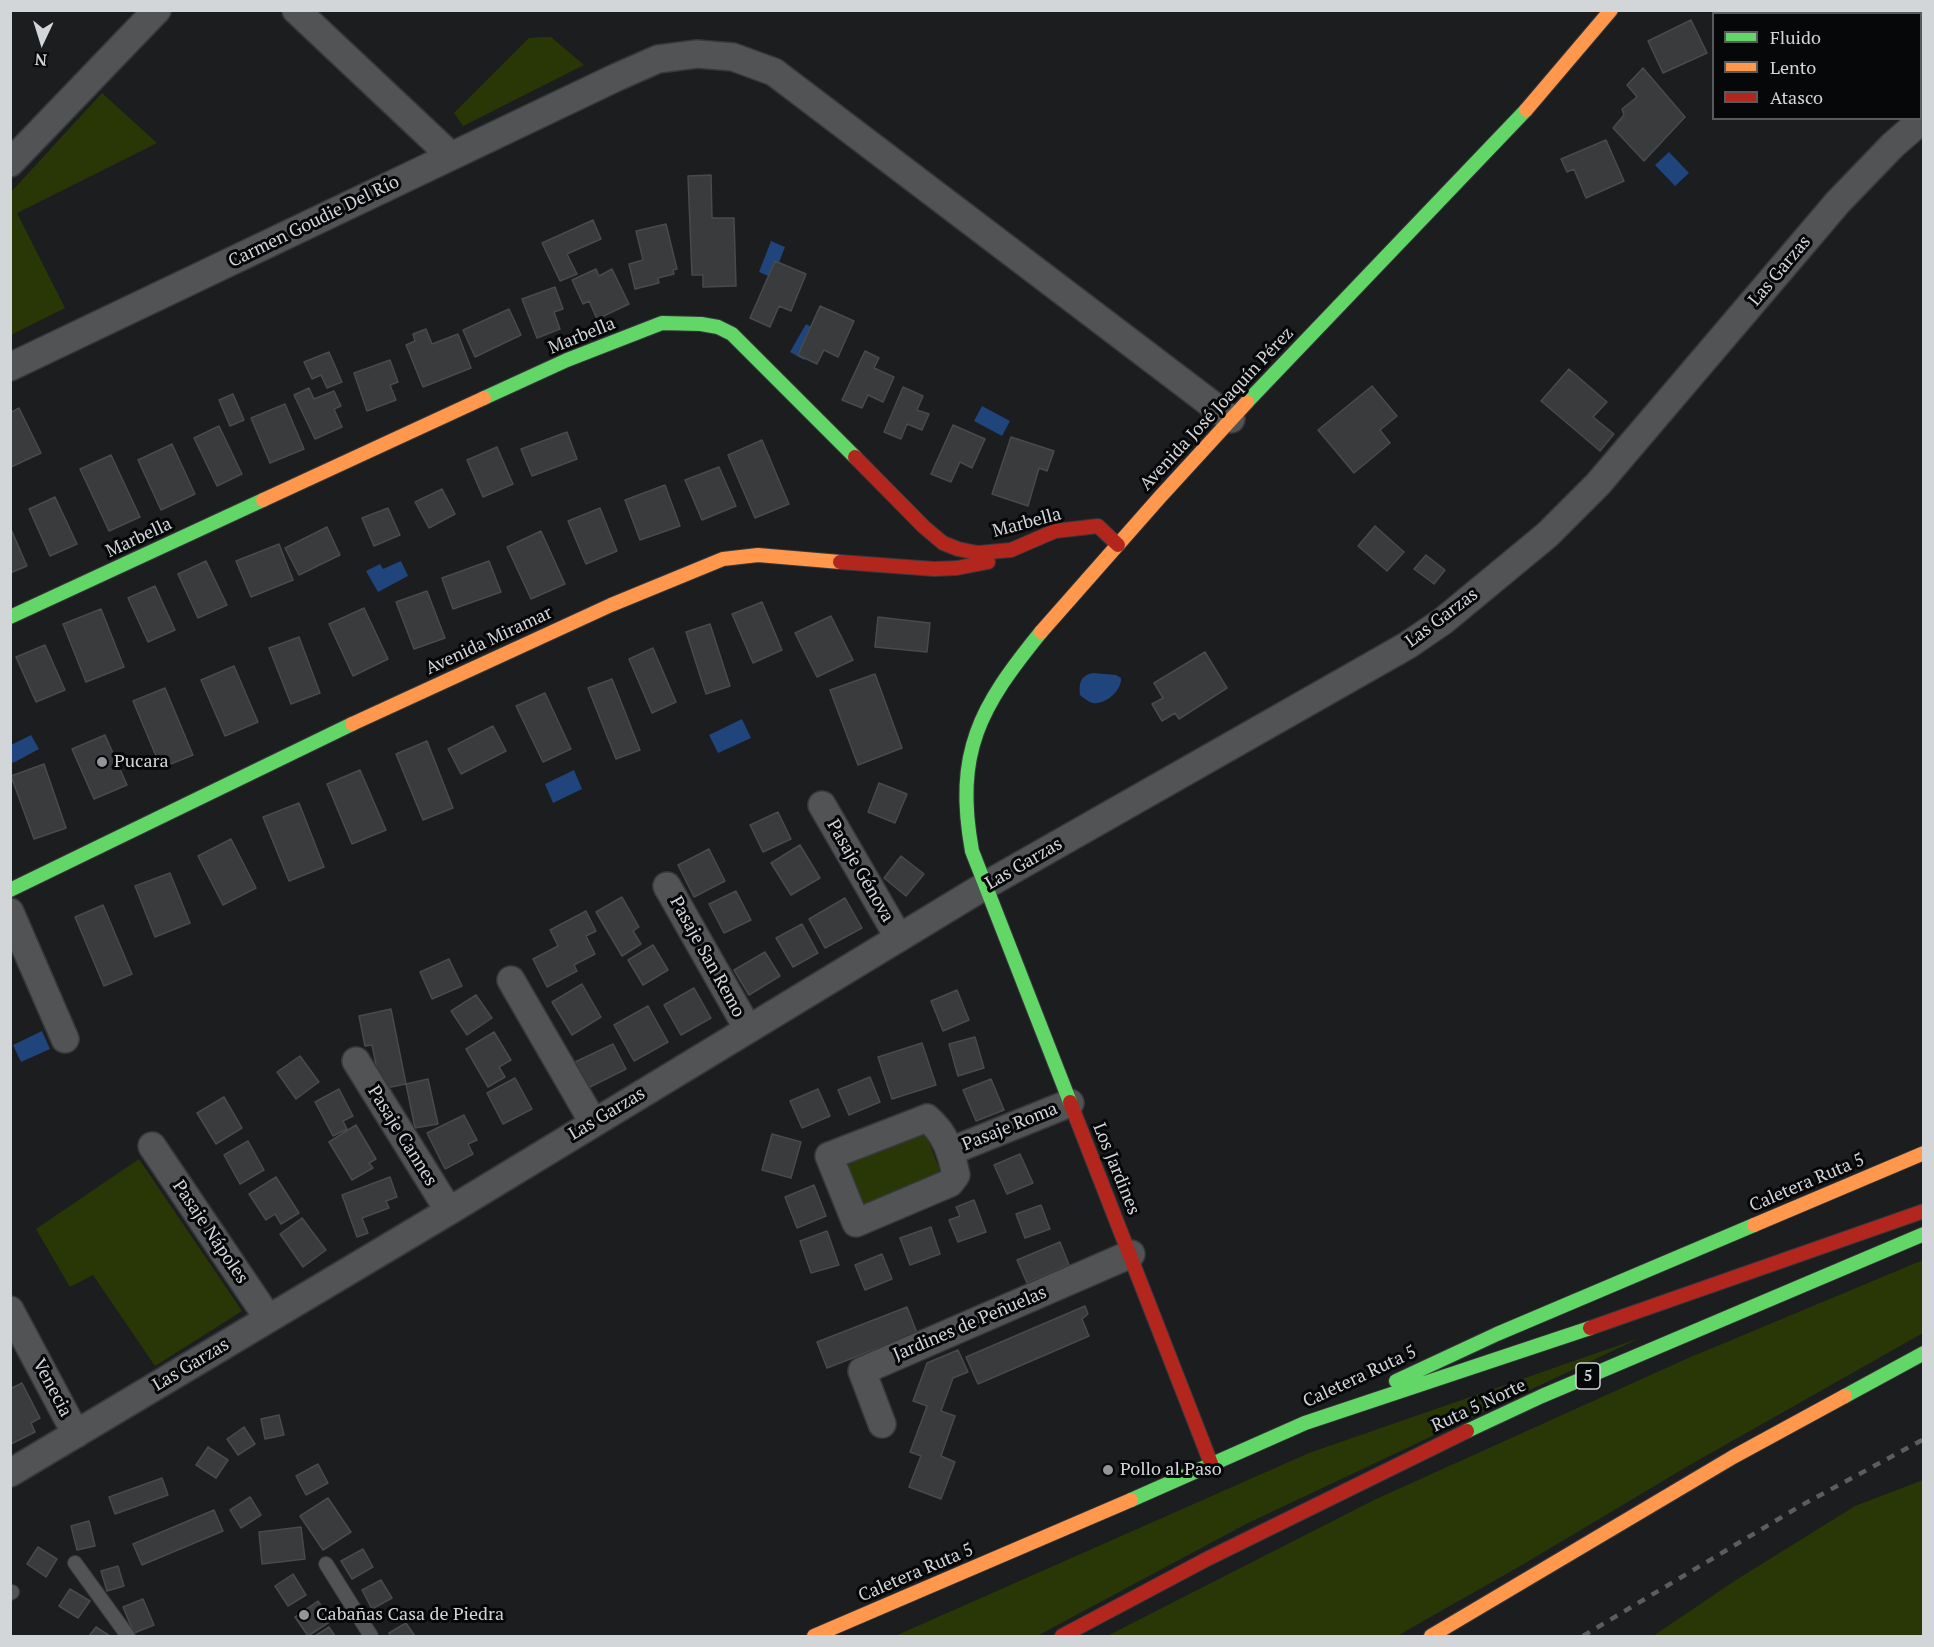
<!DOCTYPE html>
<html>
<head>
<meta charset="utf-8">
<style>
  body { margin:0 }
  #map { position:relative; width:1934px; height:1647px; overflow:hidden; background:#1b1d1f; font-family:"PT Serif",serif }
  canvas { display:block }
  .frame { position:absolute; inset:0; border:12px solid #d3d6d9; pointer-events:none }
  .legend { position:absolute; left:1712px; top:12px; width:210px; height:108px; box-sizing:border-box; background:#060709; border:2px solid #585a5c; margin:0; padding:8px 10px; list-style:none; font-size:18px; color:#d3d6d9 }
  .legend li { display:flex; align-items:center; gap:12px; height:30px }
  .legend b { width:30px; border:2px solid #585a5c }
  .north { position:absolute; left:12px; top:12px; width:60px; height:60px; -webkit-text-stroke:4px #060709; paint-order:stroke; rotate:184deg; font-size:16px; font-weight:700; line-height:24px; text-align:center; color:#d3d6d9 }
  .north::after { content:''; display:block; margin:auto; width:21px; height:27px; background:#d3d6d9; clip-path:polygon(50% 0,100% 100%,50% 72%,0 100%) }
</style>
</head>
<body>
<div id="map">
<canvas width="1934" height="1647"></canvas>
<div class="frame"></div>
<ul class="legend">
<li><b style="height:8px;background:#63d668"></b>Fluido</li>
<li><b style="height:8px;background:#ff974d"></b>Lento</li>
<li><b style="height:8px;background:#b3261e"></b>Atasco</li>
</ul>
<div class="north">N</div>
</div>
<script>
const c = document.querySelector('canvas').getContext('2d');
c.lineJoin = 'round';
function fillPath(path, color) { c.fillStyle = color; c.fill(path, 'evenodd'); }
function strokePath(path, color, width, dash) { c.strokeStyle = color; c.lineWidth = width; c.lineCap = dash ? 'butt' : 'round'; c.setLineDash(dash || []); c.stroke(path); }
function drawText(font, color, halo, rows, align = 'center') {
  c.font = font + ' "PT Serif",serif'; c.lineWidth = 6; c.setLineDash([]); c.textBaseline = 'middle'; c.strokeStyle = halo; c.fillStyle = color; for (const [text, x, y, turn = 0] of rows) {
    c.save(); c.translate(x, y); c.rotate((+turn || 0) * Math.PI / 180); c.textAlign = isNaN(turn) ? turn : align; if (halo) c.strokeText(text, 0, 0); c.fillText(text, 0, 0); c.restore();
  }
}
const green = new Path2D(`
  M541,37H551L584,65L463,126L454,113L529,38Z
  M102,93L157,143L17,213L65,308L11,335V192Z
  M917,1132L927,1137L940,1171L936,1183L868,1210L858,1205L844,1171L850,1161Z
  M139,1159L242,1311L155,1366L93,1275L70,1287L36,1229Z
  M1923,1260V1333L1688,1466L1522,1565L1397,1636H1107L1374,1500L1686,1359Z
  M1640,1338L1246,1524L1037,1636H895L1309,1453Z
  M1923,1480V1636H1653L1736,1580L1855,1506Z`);
const water = new Path2D(`
  M1669,152L1689,173L1675,186L1655,165Z
  M771,241L785,247L773,278L759,272Z
  M806,324L820,332L804,360L790,352Z
  M982,406L1010,421L1002,436L974,421Z
  M401,561L408,576L378,592L366,571L380,564L383,569Z
  M1093,673L1116,675L1121,678C1122,690 1106,705 1093,703C1088,702 1084,698 1080,695C1079,683 1080,676 1093,673Z
  M742,719L751,738L718,753L709,735Z
  M31,735L39,749L13,763L11,760V745Z
  M574,770L582,789L553,803L545,784Z
  M42,1031L50,1049L21,1062L13,1045Z`);
const building = new Path2D(`
  M1713,10H1785V12L1779,14H1714Z
  M1691,20L1707,53L1663,73L1648,41Z
  M1643,68L1685,117L1644,161L1613,128L1624,115L1622,109L1637,97L1627,85Z
  M1606,140L1624,181L1586,198L1574,169L1567,172L1561,159Z
  M711,175L712,218H734L736,286L703,287V275H692L688,176Z
  M593,220L601,239L567,254L577,274L560,281L542,243Z
  M666,224L677,269L673,270L674,274L658,278L659,283L635,289L629,264L643,260L636,231Z
  M775,261L806,274L791,311L779,306L770,327L750,318Z
  M596,269L599,276L612,269L629,304L597,319L589,301L583,304L572,280Z
  M555,287L563,309L554,312L560,329L537,338L522,299Z
  M820,306L854,321L838,357L824,350L817,364L798,355Z
  M509,309L521,335L475,357L463,330Z
  M426,329L432,344L458,334L471,368L423,387L406,345L415,341L413,334Z
  M865,351L879,358L874,368L894,377L883,402L868,395L862,408L842,400Z
  M329,352L342,382L327,388L321,375L312,379L304,362Z
  M390,360L398,382L390,385L396,400L367,411L354,373Z
  M1569,369L1607,402L1593,417L1614,434L1600,451L1541,401Z
  M1372,386L1397,416L1380,430L1390,443L1354,473L1318,430Z
  M903,387L923,396L917,410L929,414L922,430L907,424L901,439L884,432Z
  M309,388L314,399L334,391L341,406L334,409L342,427L315,439L294,395Z
  M233,394L244,420L230,426L219,400Z
  M285,404L304,449L270,463L251,418Z
  M19,408L41,453L11,467L10,413Z
  M953,425L985,439L972,468L960,462L951,482L931,474Z
  M219,426L242,474L217,486L194,438Z
  M567,432L577,459L532,476L521,449Z
  M1011,437L1054,451L1047,471L1039,468L1028,506L992,494Z
  M762,440L789,504L755,518L728,455Z
  M172,444L195,494L161,510L138,460Z
  M497,447L513,484L483,497L467,460Z
  M111,455L140,517L109,531L80,469Z
  M719,467L736,506L702,520L685,480Z
  M665,485L680,526L640,540L625,500Z
  M442,489L455,514L429,528L415,502Z
  M55,497L77,544L50,556L29,509Z
  M388,508L400,535L374,546L362,518Z
  M600,508L617,551L586,564L568,521Z
  M1375,526L1404,552L1387,571L1358,546Z
  M10,527L27,566L10,573Z
  M327,527L340,555L299,575L285,548Z
  M541,531L565,584L531,599L507,547Z
  M279,544L293,580L251,597L236,561Z
  M1426,555L1445,570L1434,584L1414,569Z
  M206,561L227,605L198,618L178,574Z
  M489,561L501,592L453,609L442,578Z
  M155,586L175,630L148,642L128,598Z
  M427,591L445,638L414,649L396,602Z
  M762,602L782,650L753,663L732,614Z
  M364,608L388,659L353,676L329,624Z
  M101,609L124,667L86,682L63,624Z
  M831,616L853,660L817,677L795,633Z
  M878,617L930,623L927,652L875,647Z
  M710,624L730,686L706,694L686,632Z
  M299,637L320,693L291,704L269,648Z
  M45,645L65,690L36,702L16,657Z
  M653,648L676,702L652,713L629,659Z
  M1205,652L1227,688L1179,719L1175,713L1162,721L1152,704L1163,698L1154,683Z
  M234,666L258,722L225,736L201,680Z
  M875,674L902,748L858,765L830,690Z
  M612,679L640,750L616,759L588,688Z
  M165,688L193,755L161,768L133,701Z
  M545,693L571,749L543,762L516,706Z
  M493,726L506,751L461,774L448,749Z
  M105,735L127,785L94,799L72,749Z
  M427,741L453,808L423,820L396,754Z
  M44,764L66,828L34,839L11,776Z
  M360,770L386,830L352,844L327,784Z
  M879,783L907,794L895,823L868,812Z
  M299,803L324,867L289,881L263,817Z
  M778,812L791,839L763,852L750,825Z
  M231,839L256,888L223,905L198,856Z
  M800,845L820,878L791,895L771,863Z
  M709,849L725,881L694,897L678,865Z
  M901,856L924,874L906,896L884,878Z
  M170,873L190,923L155,937L135,886Z
  M736,891L751,920L724,933L709,904Z
  M622,897L639,927L633,931L641,944L622,956L596,912Z
  M845,898L862,928L825,948L809,919Z
  M103,905L132,974L104,986L75,917Z
  M586,911L596,931L586,936L595,954L574,965L577,971L547,987L533,959L558,946L550,930Z
  M802,924L818,953L793,967L776,938Z
  M653,945L668,970L643,985L628,960Z
  M765,952L780,976L749,995L734,970Z
  M449,959L462,986L432,999L420,972Z
  M582,984L601,1017L572,1035L552,1002Z
  M694,988L711,1018L681,1035L664,1005Z
  M957,990L969,1020L943,1031L931,1001Z
  M476,995L492,1018L467,1035L451,1011Z
  M648,1006L668,1042L634,1061L614,1025Z
  M391,1009L406,1084L381,1089L372,1045L365,1046L359,1016Z
  M494,1032L511,1060L499,1067L505,1077L488,1087L466,1049Z
  M975,1037L984,1068L958,1076L949,1044Z
  M922,1043L936,1085L892,1099L878,1057Z
  M613,1044L626,1069L588,1088L575,1062Z
  M300,1056L319,1082L296,1099L277,1072Z
  M870,1077L880,1102L849,1115L838,1090Z
  M515,1078L532,1109L503,1124L487,1093Z
  M428,1079L438,1124L415,1128L406,1084Z
  M991,1079L1004,1110L976,1121L963,1090Z
  M339,1089L353,1116L343,1121L347,1129L333,1136L315,1102Z
  M818,1089L830,1116L802,1128L790,1101Z
  M224,1097L242,1128L216,1144L197,1113Z
  M464,1115L477,1140L468,1144L473,1154L445,1169L427,1133Z
  M356,1125L376,1159L369,1163L373,1168L352,1180L329,1142Z
  M772,1134L801,1142L791,1178L762,1170Z
  M248,1141L264,1170L240,1184L224,1155Z
  M1020,1154L1033,1183L1007,1194L994,1165Z
  M276,1177L299,1213L281,1224L275,1214L266,1220L249,1194Z
  M390,1177L397,1197L386,1201L389,1208L362,1218L368,1233L357,1237L342,1195Z
  M814,1185L826,1216L797,1228L785,1197Z
  M974,1200L986,1232L958,1242L949,1220L960,1216L956,1207Z
  M1041,1205L1050,1229L1025,1238L1016,1214Z
  M302,1218L326,1250L303,1267L280,1234Z
  M931,1227L940,1254L910,1265L900,1238Z
  M827,1231L839,1265L811,1273L800,1241Z
  M1060,1242L1069,1265L1027,1283L1017,1260Z
  M882,1254L892,1279L865,1290L855,1265Z
  M1085,1306L1088,1314L1082,1319L1089,1336L978,1384L966,1357Z
  M907,1307L917,1333L827,1368L817,1342Z
  M958,1350L968,1372L953,1378L941,1411L955,1416L941,1456L955,1462L941,1499L909,1487L921,1456L910,1452L927,1406L913,1401L927,1363Z
  M22,1383L40,1418L31,1423L35,1432L11,1444L10,1389Z
  M279,1415L284,1435L265,1439L261,1419Z
  M244,1427L255,1444L238,1455L227,1439Z
  M208,1447L228,1460L216,1478L196,1465Z
  M318,1464L328,1483L306,1495L296,1476Z
  M162,1478L168,1495L115,1514L109,1497Z
  M250,1497L261,1515L241,1528L230,1510Z
  M328,1498L351,1532L323,1550L300,1516Z
  M214,1510L223,1531L142,1565L133,1544Z
  M89,1521L95,1546L77,1550L71,1526Z
  M301,1527L305,1559L262,1564L259,1532Z
  M38,1547L57,1559L46,1577L27,1564Z
  M363,1549L373,1567L352,1579L341,1561Z
  M118,1566L124,1586L107,1591L101,1571Z
  M293,1574L306,1595L288,1606L275,1586Z
  M381,1580L392,1598L372,1609L362,1590Z
  M70,1589L90,1601L78,1618L59,1606Z
  M143,1599L154,1625L134,1633L123,1607Z
  M318,1601L331,1621L308,1636L295,1617Z
  M406,1623L415,1636H390L389,1633Z
  M96,1627L110,1636H89Z
  M329,1627L335,1636H315Z`);
const lane = new Path2D(`
  M75,1563L128,1636
  M326,1564L371,1636
  M10,1593L12,1592`);
const street = new Path2D(`
  M296,10L451,156
  M10,163L157,10
  M10,367L617,77L658,59L697,54L733,57L774,72L1231,419
  M822,805L899,938
  M667,886L748,1029
  M10,912L65,1039
  M511,980L593,1122
  M356,1061L449,1211
  M927,1118C946,1134 951,1152 956,1175L950,1183L856,1223L829,1156Z
  M152,1146L268,1318
  M951,1151L1070,1103
  M10,1310L76,1434
  M882,1424L862,1371L1131,1254
  M10,1473L449,1211L986,885L1408,645L1443,621L1547,535L1598,484L1838,202L1893,145L1924,118`);
const fast = new Path2D(`
  M484,398L567,360L662,323L701,324L718,327L732,334L855,457
  M1247,402L1526,110
  M10,617L263,500
  M1041,632C980,707 954,752 972,851L1070,1102
  M10,890L352,724
  M1396,1381L1497,1334L1754,1225
  M1845,1396L1924,1353
  M1305,1423L1590,1328
  M1467,1431L1542,1396L1924,1234
  M1131,1500L1305,1423`);
const slow = new Path2D(`
  M1526,110L1611,10
  M263,500L484,398
  M1041,632L1160,497L1247,402
  M352,724L611,605L723,559L758,555L840,562
  M1754,1225L1924,1153
  M814,1636L1131,1500
  M1431,1636L1733,1457L1845,1396`);
const jam = new Path2D(`
  M855,457L924,527L943,543L958,549L978,553L1011,550L1055,531L1098,526L1118,545
  M840,562L934,569L957,568L988,562
  M1070,1102L1212,1466
  M1590,1328L1924,1211
  M1062,1636L1207,1559L1467,1431`);
const rail = new Path2D(`
  M1583,1636L1802,1505L1924,1439`);
const markers = [
  [102,762,6,"#939598"],
  [1108,1470,6,"#939598"],
  [304,1615,6,"#939598"]
];
const shields = [
  [1588,1376,24]
];
const shieldNames = [
  ["5",1588,1376]
];
const streetNames = [
  ["Carmen Goudie Del Río",314,222,-26],
  ["Las Garzas",1780,271,-50],
  ["Marbella",582,336,-22],
  ["Avenida José Joaquín Pérez",1217,409,-47],
  ["Marbella",1027,523,-15],
  ["Marbella",139,538,-25],
  ["Las Garzas",1442,618,-37],
  ["Avenida Miramar",489,641,-25],
  ["Las Garzas",1024,864,-30],
  ["Pasaje Génova",860,871,60],
  ["Pasaje San Remo",707,957,61],
  ["Las Garzas",607,1114,-31],
  ["Pasaje Roma",1010,1127,-22],
  ["Pasaje Cannes",402,1136,58],
  ["Los Jardines",1116,1169,68],
  ["Caletera Ruta 5",1807,1183,-23],
  ["Pasaje Nápoles",210,1232,56],
  ["Jardines de Peñuelas",970,1324,-23],
  ["Las Garzas",191,1365,-31],
  ["Caletera Ruta 5",1360,1377,-25],
  ["Venecia",52,1388,62],
  ["Ruta 5 Norte",1479,1406,-25],
  ["Caletera Ruta 5",916,1573,-23]
];
const poiNames = [
  ["Pucara",114,762],
  ["Pollo al Paso",1120,1470],
  ["Cabañas Casa de Piedra",316,1615]
];
fillPath(green, '#293706');
fillPath(water, '#1f457c');
fillPath(building, '#393b3d');
strokePath(building, '#484a4c', 1.5);
strokePath(lane, '#37383b', 16);
strokePath(street, '#37383b', 30);
strokePath(fast, '#37383b', 16);
strokePath(slow, '#37383b', 16);
strokePath(jam, '#37383b', 16);
strokePath(lane, '#515355', 14);
strokePath(street, '#515355', 27);
strokePath(fast, '#63d668', 14);
strokePath(slow, '#ff974d', 14);
strokePath(jam, '#b3261e', 14);
strokePath(rail, '#5b5d5e', 4.5, [8, 8]);
for (const [x, y, r, color] of markers) { const dot = new Path2D(); dot.arc(x, y, r, 0, 2 * Math.PI); c.fillStyle = color; c.fill(dot); strokePath(dot, '#060709', 2); }
for (const [x, y, w] of shields) { const box = new Path2D(); box.roundRect(x - w / 2, y - 13, w, 26, 4.5); c.fillStyle = '#060709'; c.fill(box); strokePath(box, '#d3d6d9', 1.5); }
drawText('bold 16px', '#d3d6d9', null, shieldNames);
drawText('18px', '#d3d6d9', '#060709', streetNames);
drawText('18px', '#d3d6d9', '#060709', poiNames, 'left');
</script>
</body>
</html>
